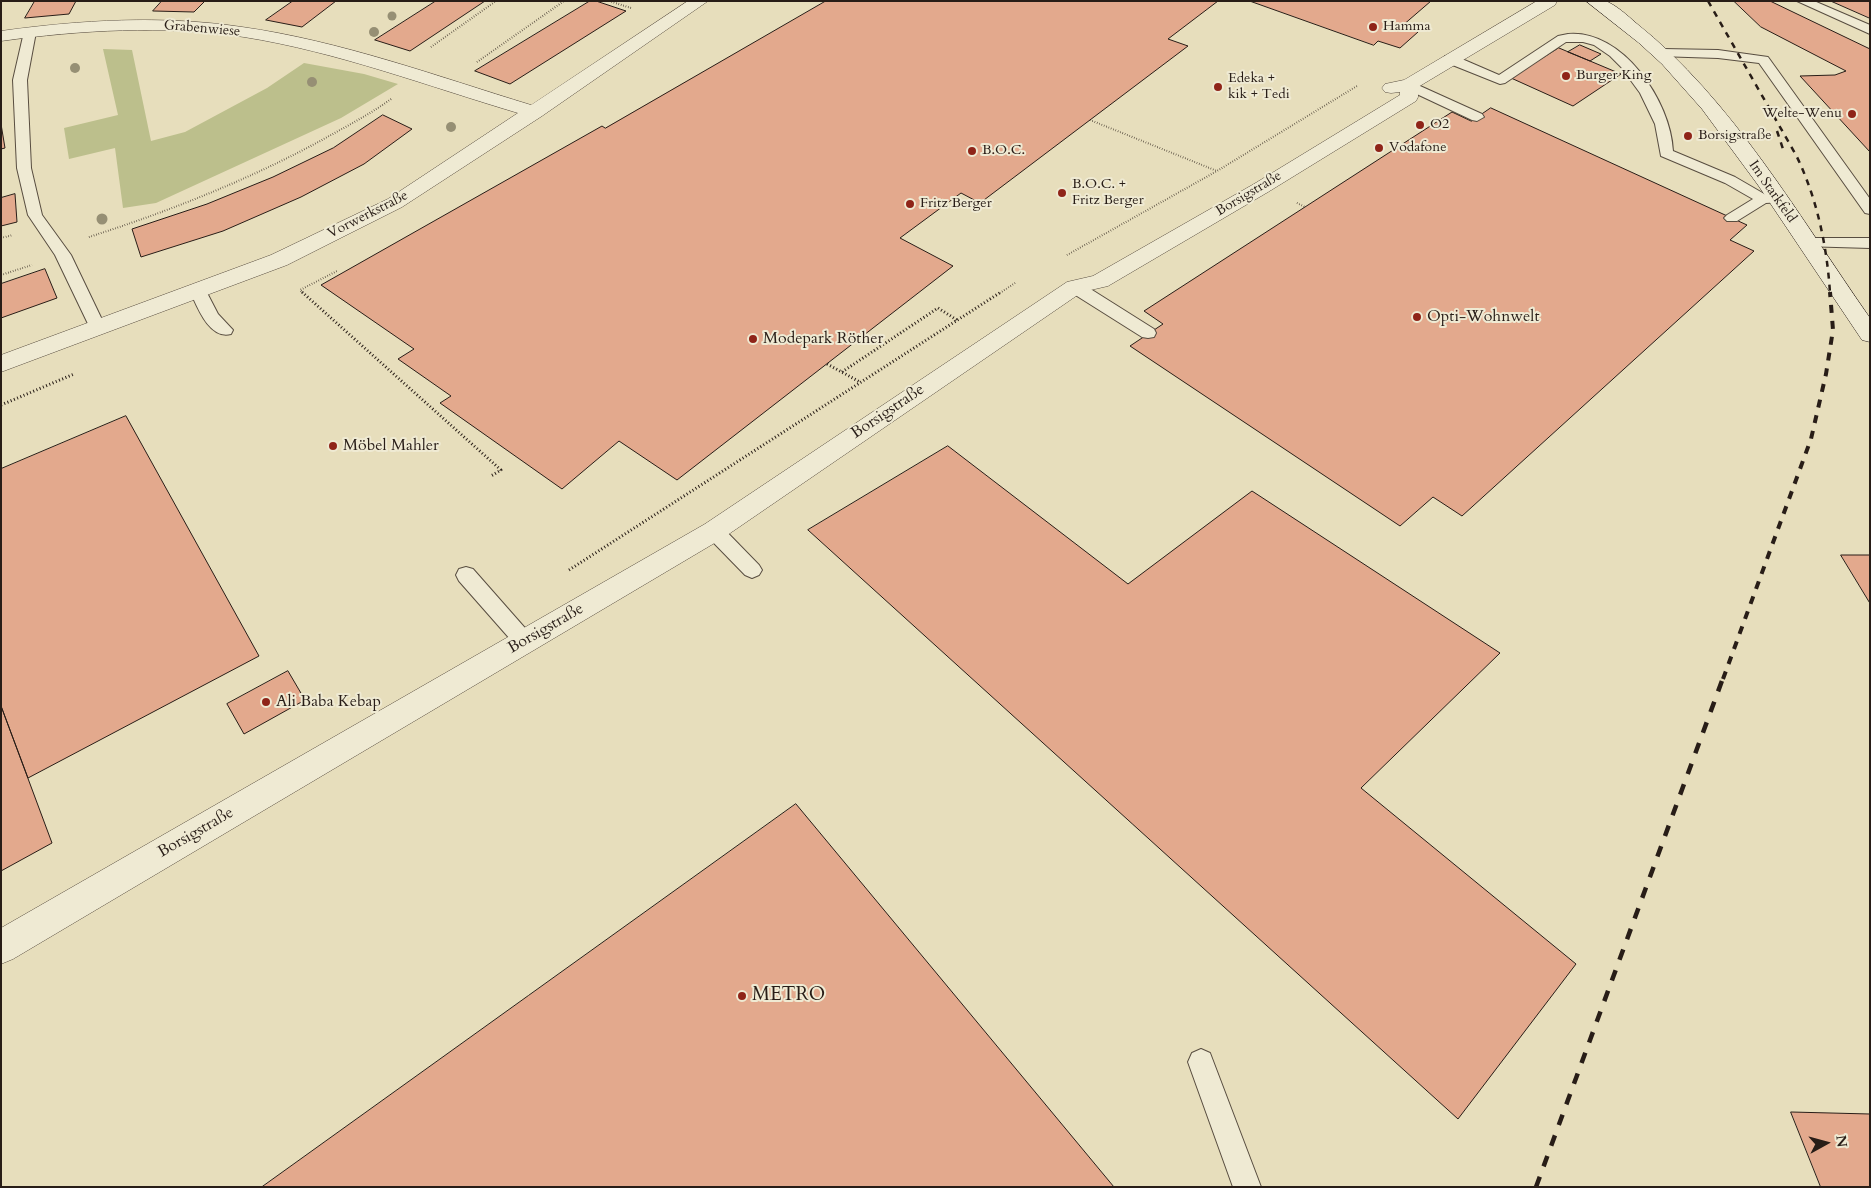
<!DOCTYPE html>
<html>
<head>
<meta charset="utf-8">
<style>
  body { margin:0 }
  #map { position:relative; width:1871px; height:1188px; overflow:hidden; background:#e7debc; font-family:Cardo,serif }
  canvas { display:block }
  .frame { position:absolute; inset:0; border:2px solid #281d17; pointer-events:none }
  .north { position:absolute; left:1801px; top:1118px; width:50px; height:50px; -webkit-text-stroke:4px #efead3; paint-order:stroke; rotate:83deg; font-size:14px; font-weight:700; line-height:20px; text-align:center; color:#281d17 }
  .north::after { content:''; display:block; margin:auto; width:18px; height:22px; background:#281d17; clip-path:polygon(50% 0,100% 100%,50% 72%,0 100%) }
</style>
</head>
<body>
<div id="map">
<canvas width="1871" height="1188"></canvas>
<div class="frame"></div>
<div class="north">N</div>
</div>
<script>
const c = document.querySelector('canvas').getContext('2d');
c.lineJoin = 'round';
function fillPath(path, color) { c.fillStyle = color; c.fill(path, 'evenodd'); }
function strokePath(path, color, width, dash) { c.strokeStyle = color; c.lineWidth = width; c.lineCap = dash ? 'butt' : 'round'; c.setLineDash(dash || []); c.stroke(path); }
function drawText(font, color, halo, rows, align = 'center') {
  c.font = font + ' Cardo,serif'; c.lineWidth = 4; c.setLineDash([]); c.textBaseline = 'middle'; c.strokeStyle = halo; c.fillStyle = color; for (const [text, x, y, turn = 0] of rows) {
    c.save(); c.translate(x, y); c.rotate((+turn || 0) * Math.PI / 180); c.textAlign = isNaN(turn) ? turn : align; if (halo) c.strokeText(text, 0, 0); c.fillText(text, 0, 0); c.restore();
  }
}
const green = new Path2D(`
  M103,49L132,50L151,141L185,132L267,88L304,63L364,74L398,84L341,118L156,203L123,208L115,148L69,159L64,128L118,115Z`);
const building = new Path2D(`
  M35,1H76L69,14L25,18Z
  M162,1H205L194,12L153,11Z
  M293,1H336L302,27L266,20Z
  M436,1H485L410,51L375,40Z
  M590,1H596L626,11L510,84L475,71Z
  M826,1H1218L1168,39L1188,46L980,203L961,193L900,238L953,266L677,480L619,441L562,489L440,403L451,396L398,359L414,349L321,285L602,126L605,128Z
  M1250,1H1431L1402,26L1418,32L1400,48L1378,41L1374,45Z
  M1734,1H1770L1870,49V152L1800,76L1835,75L1846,71L1761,27Z
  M1831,1H1870V18Z
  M1580,45L1601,54L1590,61L1568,52Z
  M1559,48L1621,74L1573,106L1511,78Z
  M1491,108L1747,225L1730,240L1754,251L1462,516L1433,497L1400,526L1130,346L1163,324L1144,311L1452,112L1471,121Z
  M383,115L412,129L364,164L301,197L223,231L141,257L132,229L207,204L273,177L333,148Z
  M1,124L5,148L1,149Z
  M15,194L17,222L1,226V198Z
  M45,269L57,298L1,318V284Z
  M126,416L259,656L28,778L1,706V469Z
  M948,446L1128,584L1252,491L1500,653L1361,788L1576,964L1458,1119L808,530Z
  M1841,555H1870V603Z
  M288,671L305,700L244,734L227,704Z
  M1,706L52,843L1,871Z
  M796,804L1114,1187H262Z
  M1791,1112L1870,1114V1187H1821Z`);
const pathFar1 = new Path2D(`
  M609,1L631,8
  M431,47L496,1
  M477,62L564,1
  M1090,120L1217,171
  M1297,203L1305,207
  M89,237C170,211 248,180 322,140C345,127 369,115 391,99
  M1,238L13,235
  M1067,255L1217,171L1357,86
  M1,275L32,265
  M303,293L300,290L337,271
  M1000,293L1015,283`);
const path = new Path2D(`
  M302,292L501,470L491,476
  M827,364L860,382
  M842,372L938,308L957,320
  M1,405L74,374
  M569,570L1001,292`);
const service = new Path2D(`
  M1797,1H1814L1870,25V34Z
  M30,28L36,32L27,80L31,168L42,215L71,255L106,328L104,332L98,333L92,332L90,328L55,255L28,215L17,168L13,80L24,32Z
  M1568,34C1622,29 1671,101 1673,151L1735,177L1766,195L1782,196L1784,199L1782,202L1766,203L1737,221H1727L1724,218L1727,215L1753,199L1725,183L1661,156L1655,124L1640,93L1621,67L1610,56L1594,45L1583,42H1566L1505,83L1500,84L1445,62L1444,59L1445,56H1455L1499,75L1558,36Z
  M1663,49L1718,50L1768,57L1870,199V214L1865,213L1759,63L1718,58L1658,56L1657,53L1658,50Z
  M1409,81L1482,114L1484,117L1477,121L1472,120L1404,88L1402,85Z
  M1807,238H1870V248L1802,246L1799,243L1802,240Z
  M1075,282L1081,283L1154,329L1156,333L1154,337L1148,338L1142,337L1069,291L1067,287L1069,283Z
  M198,286L204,287L218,314L233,330L231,334C209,340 197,306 190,291L192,287Z
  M714,524L721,526L759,565L762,570L759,575L752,578L745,575L707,536L704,531L707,526Z
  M466,567L473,569L532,636L535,642L532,648L525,651L518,648L459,581L456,575L459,569Z
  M1201,1049L1210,1053L1261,1187H1233L1188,1062L1192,1053Z`);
const minor = new Path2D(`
  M688,1H708L542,116L402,207L287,265L1,372V355L271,255L388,199L518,113C427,86 338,52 244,37C163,25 82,30 1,41V31C81,20 162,15 242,27C341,41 436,76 531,105Z
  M1537,1H1557L1555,5L1418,87V97L1416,101L1268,192L1108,286L1082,292L723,538L13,959L1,964V928L705,524L1067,282L1093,276L1254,184L1400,95V92L1391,93L1385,92L1382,88L1385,84L1404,80Z`);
const secondary = new Path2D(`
  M1586,1C1592,1 1599,0 1605,1C1615,4 1628,16 1636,23C1732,99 1800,218 1870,318V342L1862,340L1758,185L1702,109L1662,64L1639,43Z`);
const railFar2 = new Path2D(`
  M1708,1L1796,155C1817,198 1827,246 1830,293
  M1777,131L1784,152`);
const railFar1 = new Path2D(`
  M1723,679L1811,439L1826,374L1833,330L1830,292`);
const rail = new Path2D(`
  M1536,1187L1723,678`);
const trees = [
  [392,16,4.5],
  [374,32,5],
  [75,68,5],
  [312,82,5],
  [451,127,5],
  [102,219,5.5]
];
const markers = [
  [1373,27,5,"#8f2418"],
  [1566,76,5,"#8f2418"],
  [1218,87,5,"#8f2418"],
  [1852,114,5,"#8f2418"],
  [1420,125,5,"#8f2418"],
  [1688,136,5,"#8f2418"],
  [1379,148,5,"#8f2418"],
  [972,151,5,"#8f2418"],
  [1062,193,5,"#8f2418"],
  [910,204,5,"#8f2418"],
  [1417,317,5,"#8f2418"],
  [753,339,5,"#8f2418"],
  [333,446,5,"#8f2418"],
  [266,702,5,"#8f2418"],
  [742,996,5,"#8f2418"]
];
const farPoinames = [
  ["Hamma",1383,27],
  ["Burger King",1576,76],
  ["Edeka +",1228,79],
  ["kik + Tedi",1228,95],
  ["Welte-Wenu",1842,114,"right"],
  ["O2",1430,125],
  ["Borsigstraße",1698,136],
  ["Vodafone",1389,148],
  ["B.O.C.",982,151],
  ["B.O.C. +",1072,185],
  ["Fritz Berger",1072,201],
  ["Fritz Berger",920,204]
];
const farStreetnames = [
  ["Grabenwiese",202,29,5],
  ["Im Starkfeld",1772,192,55],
  ["Borsigstraße",1249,194,-31],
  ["Vorwerkstraße",368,215,-27]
];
const poiNames = [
  ["Opti-Wohnwelt",1427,317],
  ["Modepark Röther",763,339],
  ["Möbel Mahler",343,446],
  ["Ali Baba Kebap",276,702]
];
const streetNames = [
  ["Borsigstraße",888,412,-34],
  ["Borsigstraße",546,629,-30],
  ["Borsigstraße",196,833,-30]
];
const nearPoinames = [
  ["METRO",752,996]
];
fillPath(green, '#bcbf8c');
fillPath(building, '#e3a98d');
strokePath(building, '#281d17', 1);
strokePath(service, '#584d40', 2);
strokePath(minor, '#584d40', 1);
strokePath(secondary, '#281d17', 1);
strokePath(pathFar1, '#281d17', 2, [0.5, 2]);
strokePath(path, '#281d17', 3, [1, 2.5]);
fillPath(service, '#efead3');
fillPath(minor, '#efead3');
fillPath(secondary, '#efead3');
strokePath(railFar2, '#281d17', 2.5, [6, 6]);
strokePath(railFar1, '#281d17', 4, [8, 8]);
strokePath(rail, '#281d17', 4.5, [11, 11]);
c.fillStyle = '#968f74';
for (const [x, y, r] of trees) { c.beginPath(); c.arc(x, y, r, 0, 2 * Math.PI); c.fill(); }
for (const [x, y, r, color] of markers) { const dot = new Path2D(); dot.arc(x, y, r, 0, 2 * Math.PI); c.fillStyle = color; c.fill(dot); strokePath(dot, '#efead3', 2); }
drawText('14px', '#281d17', '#efead3', farPoinames, 'left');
drawText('14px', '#281d17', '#efead3', farStreetnames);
drawText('16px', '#281d17', '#efead3', poiNames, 'left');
drawText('16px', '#281d17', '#efead3', streetNames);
drawText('19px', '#281d17', '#efead3', nearPoinames, 'left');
</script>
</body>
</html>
